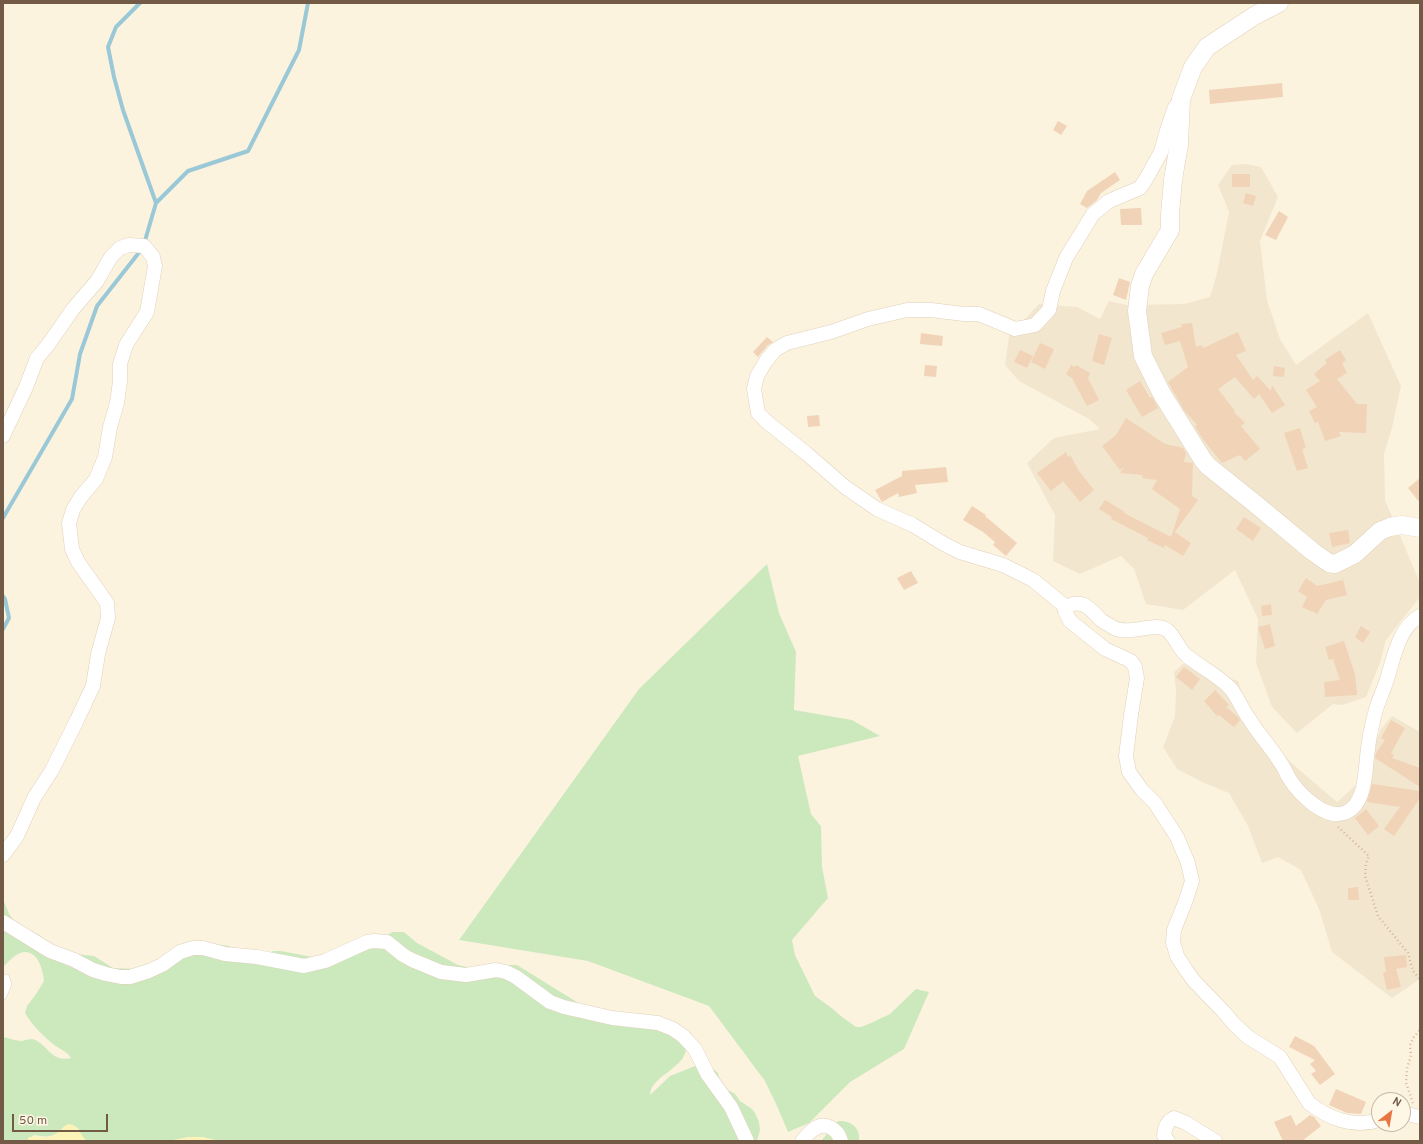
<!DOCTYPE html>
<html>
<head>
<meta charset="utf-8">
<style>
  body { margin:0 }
  #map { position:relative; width:1423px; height:1144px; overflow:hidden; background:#fcf3df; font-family:Overpass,sans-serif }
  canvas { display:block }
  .frame { position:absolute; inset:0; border:4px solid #725a47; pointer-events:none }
  .north { position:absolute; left:1371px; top:1092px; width:40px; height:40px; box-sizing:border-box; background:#fff7e5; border:1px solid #c7b8a6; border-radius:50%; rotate:31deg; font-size:11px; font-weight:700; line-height:16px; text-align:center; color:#725a47 }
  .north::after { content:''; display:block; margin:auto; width:14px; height:18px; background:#e77643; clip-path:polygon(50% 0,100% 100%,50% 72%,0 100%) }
  .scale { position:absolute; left:12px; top:1114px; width:96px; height:18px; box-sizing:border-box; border:2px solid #725a47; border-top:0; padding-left:5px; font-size:12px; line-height:14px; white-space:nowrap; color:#725a47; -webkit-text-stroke:3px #fff7e5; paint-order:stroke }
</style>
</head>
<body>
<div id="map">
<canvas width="1423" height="1144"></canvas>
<div class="frame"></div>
<div class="north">N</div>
<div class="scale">50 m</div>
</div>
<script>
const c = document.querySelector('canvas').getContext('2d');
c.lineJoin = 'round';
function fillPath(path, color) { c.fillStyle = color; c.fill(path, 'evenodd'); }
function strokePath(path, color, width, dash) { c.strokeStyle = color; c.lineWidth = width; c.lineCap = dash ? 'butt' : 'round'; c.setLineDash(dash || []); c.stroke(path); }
const residential = new Path2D(`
  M1246,164L1261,167L1278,197L1260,241L1267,300L1280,339L1296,365L1368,313L1401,386L1392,428L1384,454L1385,500L1420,583V597L1386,640L1380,663L1366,697L1342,705L1333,704L1297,733L1272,707L1256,663L1258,619L1235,570L1183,610L1146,604L1134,569L1121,556L1080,574L1053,561L1055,515L1027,463L1054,438L1100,429L1089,419L1019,381L1005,365L1009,336L1039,304L1077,307L1100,319L1109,301L1127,305L1184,304L1210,297L1217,273L1229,212L1218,185L1232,165Z
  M1183,664L1238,681L1255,732L1337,802L1358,783L1381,729L1392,716L1420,732V979L1392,998L1332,952L1319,909L1301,870L1278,857L1262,863L1248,826L1229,793L1204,783L1177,769L1163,747L1175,716L1176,690L1174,672Z`);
const green = new Path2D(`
  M767,564L779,613L796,652L794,710L852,720L880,736L798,756L811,814L821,826L822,867L828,898L792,940L795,955L815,996L833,1009L842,1017L856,1027H861L871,1023L890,1014L916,989L929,992L904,1049L850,1082L809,1123L788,1132L777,1106L765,1081L709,1006L588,961L459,940L639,689Z
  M3,899L9,914L18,925L37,934L42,937L47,944L67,953L94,956L113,968L160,970L200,946L213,944L229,946L247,954L255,956L274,951H281L323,959L354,950L393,932H404L417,943L458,965L477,969L507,965H517L580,1004L684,1037C685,1041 686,1046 686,1050C683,1069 650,1077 650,1095L670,1076L700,1064H708L718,1073L721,1086L723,1088L728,1090L735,1094L740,1101L752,1109L755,1113L759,1122L760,1130L757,1141H219L202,1137H189L169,1141H87L80,1136L79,1129L65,1126C56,1137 48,1138 34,1135L27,1141H3V1037C9,1038 16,1041 22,1041C25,1040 29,1039 32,1039C48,1043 50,1063 71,1058C66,1050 60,1050 53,1044C43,1036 32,1025 25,1013L27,1006L36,994L44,981C43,970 38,951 24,952C16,953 8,962 3,967Z
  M838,1121C850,1120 861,1127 859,1141H821Z`);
const sand = new Path2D(`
  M68,1124C80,1125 79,1134 87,1141H27L29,1137C37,1135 44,1139 52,1136C59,1134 62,1127 68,1124Z
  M189,1137H202L219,1141H169Z`);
const stream = new Path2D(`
  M140,3L116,27L108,47L114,77L123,110L156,203
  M144,244L156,203L188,171L248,151L299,50L308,3
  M3,518L72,399L80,354L97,306L141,250
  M3,596L5,599L9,618L3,629`);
const building = new Path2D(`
  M1282,83L1283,97L1210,104L1209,90Z
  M1058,121L1067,126L1061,135L1053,130Z
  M1115,172L1120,180L1101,193L1097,200L1087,208L1080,204L1087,191Z
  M1232,174H1250V187H1232Z
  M1246,193L1256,196L1253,206L1243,203Z
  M1141,208L1142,225H1121L1120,209Z
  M1279,211L1288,217L1276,240L1265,235Z
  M1119,278L1130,282L1126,300L1113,295Z
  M1192,323L1196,347L1202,345L1203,348L1238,332L1246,351L1236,355L1253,380L1257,376L1271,391L1272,385L1285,405L1272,413L1259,394L1254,399L1235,377L1218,389L1235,411L1234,412L1245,423L1241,426L1260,449L1245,461L1240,455L1222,463L1202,438L1195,426L1197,425L1184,410L1168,382L1188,367L1180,341L1165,345L1161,333L1182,327L1181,324Z
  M921,333L943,336L942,346L920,344Z
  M1099,334L1112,338L1104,365L1092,361Z
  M767,337L773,342L768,345L758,357L753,352Z
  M1040,343L1054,349L1045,369L1031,362Z
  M1020,350L1033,356L1027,368L1014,362Z
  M1340,350L1346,360L1342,363L1347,373L1337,379L1357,404H1367L1366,433L1339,432L1341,436L1325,441L1318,422L1315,423L1309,411L1317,407L1306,390L1320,381L1314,374L1327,363L1325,360Z
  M925,365L937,366L936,377L924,376Z
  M1071,365L1075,367L1076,365L1090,373L1088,378L1099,400L1087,406L1072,378L1066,374Z
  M1274,366L1285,368L1284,377L1273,376Z
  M1140,381L1150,398L1152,397L1158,408L1142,417L1126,390Z
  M819,415L820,426L808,427L807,416Z
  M1126,418L1165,444L1183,448L1186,453L1184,462L1193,463L1192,496L1198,500L1175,532L1173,531L1180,509L1152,489L1157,480L1142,478V475L1120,473L1125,466L1120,470L1102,446L1116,435Z
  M1300,428L1306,448L1302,449L1308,468L1297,471L1284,433Z
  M1066,452L1068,457L1070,455L1079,471L1094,490L1080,502L1063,481L1051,491L1037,473Z
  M946,467L948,482L915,485L917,493L899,497L898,493L882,502L875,490L902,476V471Z
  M1420,478V503L1408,488Z
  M1105,500L1125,512L1124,513L1171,537L1173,531L1191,543L1183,556L1165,545L1164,548L1147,540L1148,538L1111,519L1112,517L1099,509Z
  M972,506L986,515L985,516L1017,543L1006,556L993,545L995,542L983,532L963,520Z
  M1244,517L1261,528L1253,541L1236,529Z
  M1348,530L1350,543L1332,547L1329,533Z
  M911,571L918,583L904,590L897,578Z
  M1306,578L1317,586L1343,580L1347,595L1326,600L1317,614L1312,611V612L1302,607L1307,597L1298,591Z
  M1271,604L1272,615L1262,616L1261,606Z
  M1270,624L1275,646L1265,649L1258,627Z
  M1361,626L1370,632L1363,643L1355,637Z
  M1344,641L1355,674L1357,695L1325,697L1324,682L1340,680L1333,659L1329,660L1325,647Z
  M1184,667L1200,679L1192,690L1176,677Z
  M1215,690L1229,705L1226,707L1238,717L1240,720L1234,727L1219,715L1217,716L1204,701Z
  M1391,720L1405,728L1391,753L1394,755L1392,758L1420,768V787L1375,758L1376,753L1385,740L1381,738Z
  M1372,784L1420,791V798L1394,836L1384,829L1400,807L1367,802Z
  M1366,809L1379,826L1368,835L1355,818Z
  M1358,887L1359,900H1348V888Z
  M1406,955L1407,967L1396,969L1401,987L1387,990L1383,973L1386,972L1384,957Z
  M1295,1036L1314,1046L1335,1074L1320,1085L1311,1074L1316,1071L1310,1064L1315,1060L1289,1047Z
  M1336,1089L1366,1102L1361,1114L1347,1113L1329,1105Z
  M1291,1115L1296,1126L1310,1115L1314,1117L1321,1126L1302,1141H1283L1274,1122Z`);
const path = new Path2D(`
  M1338,827L1369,856L1366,864L1365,876L1378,916L1408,953L1413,971L1420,979
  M1413,1103L1406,1083L1407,1069L1411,1055L1410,1045L1414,1037L1420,1030`);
const service = new Path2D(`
  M3,978H6L8,984L3,996`);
const minor = new Path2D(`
  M3,436L26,387L37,358L48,345L73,309L97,281L111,257L120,248L129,245L144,246L153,257L155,266L147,312L126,345L120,364V381L117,403L110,427L105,457L96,479L80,498L73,510L69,523L72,549L78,562L107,603L108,618L98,654L93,686L77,720L52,770L34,798L17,836L3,855
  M1066,607L1033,580L1003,565L960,552L944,544L913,525L877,509L845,487L807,454L767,422L758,413L754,389L757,376L766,361L775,350L787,343L831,332L868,319L907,310H931L964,314H979L1015,329L1035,325L1049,310L1053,291L1066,258L1093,214L1109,201L1140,188L1146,179L1161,152L1168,127L1175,107L1179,102
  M3,922L50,951L74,960L93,970L106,974L121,977H130L149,971L162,965L180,952L193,948H203L225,954L257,957L304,966L325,961L367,942L374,941L387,942L403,955L412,960L441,972L466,975L496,970L506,972L516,977L550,1002L564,1007L612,1018L658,1023L673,1029L683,1036L695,1049L708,1075L731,1107L747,1141
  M1403,1113L1420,1117
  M1379,1120C1354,1128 1329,1119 1309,1103L1280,1057L1248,1037L1234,1024L1223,1011L1194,981L1186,970L1177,956L1173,942L1174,930L1186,900L1192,881L1188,863L1177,837L1155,803L1142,790L1129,772L1126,756L1131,715L1137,678L1135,667L1131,661L1105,649L1070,621L1065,611L1066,607C1082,597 1091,610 1101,620C1105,623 1110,625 1114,628C1130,636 1156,621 1167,630C1175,636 1179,650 1187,656C1202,668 1219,676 1231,689C1238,698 1243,711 1250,720C1259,735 1271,747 1280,762C1284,767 1286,773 1289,778C1299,794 1326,822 1347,812C1367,802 1365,767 1368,749C1369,737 1372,725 1375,713C1378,701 1384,690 1387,679C1394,658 1398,628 1420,616
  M802,1141C806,1137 809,1132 814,1129C825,1121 838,1129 841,1141
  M1168,1141L1164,1136C1165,1128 1166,1122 1174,1118L1186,1123L1215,1141`);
const tertiary = new Path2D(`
  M1279,3L1254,16L1207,47L1193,67L1181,99L1179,144L1173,180L1170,214V230L1144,274L1140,286L1137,311L1143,356L1162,394L1203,460L1208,466L1253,502L1312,551L1329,563L1335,564L1355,554L1380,531L1390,527L1402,525L1420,528`);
fillPath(residential, '#f3e6ce');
fillPath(green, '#cce9be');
fillPath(sand, '#fcf3b9');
strokePath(stream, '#9ac8d7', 4);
fillPath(building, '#f1d3b7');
strokePath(service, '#e0d0bb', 8);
strokePath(minor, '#e0d0bb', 15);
strokePath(tertiary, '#e0d0bb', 19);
strokePath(path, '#d5b79b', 2.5, [1, 3]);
strokePath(service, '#fff', 7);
strokePath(minor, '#fff', 14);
strokePath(tertiary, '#fff', 18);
</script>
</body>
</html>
